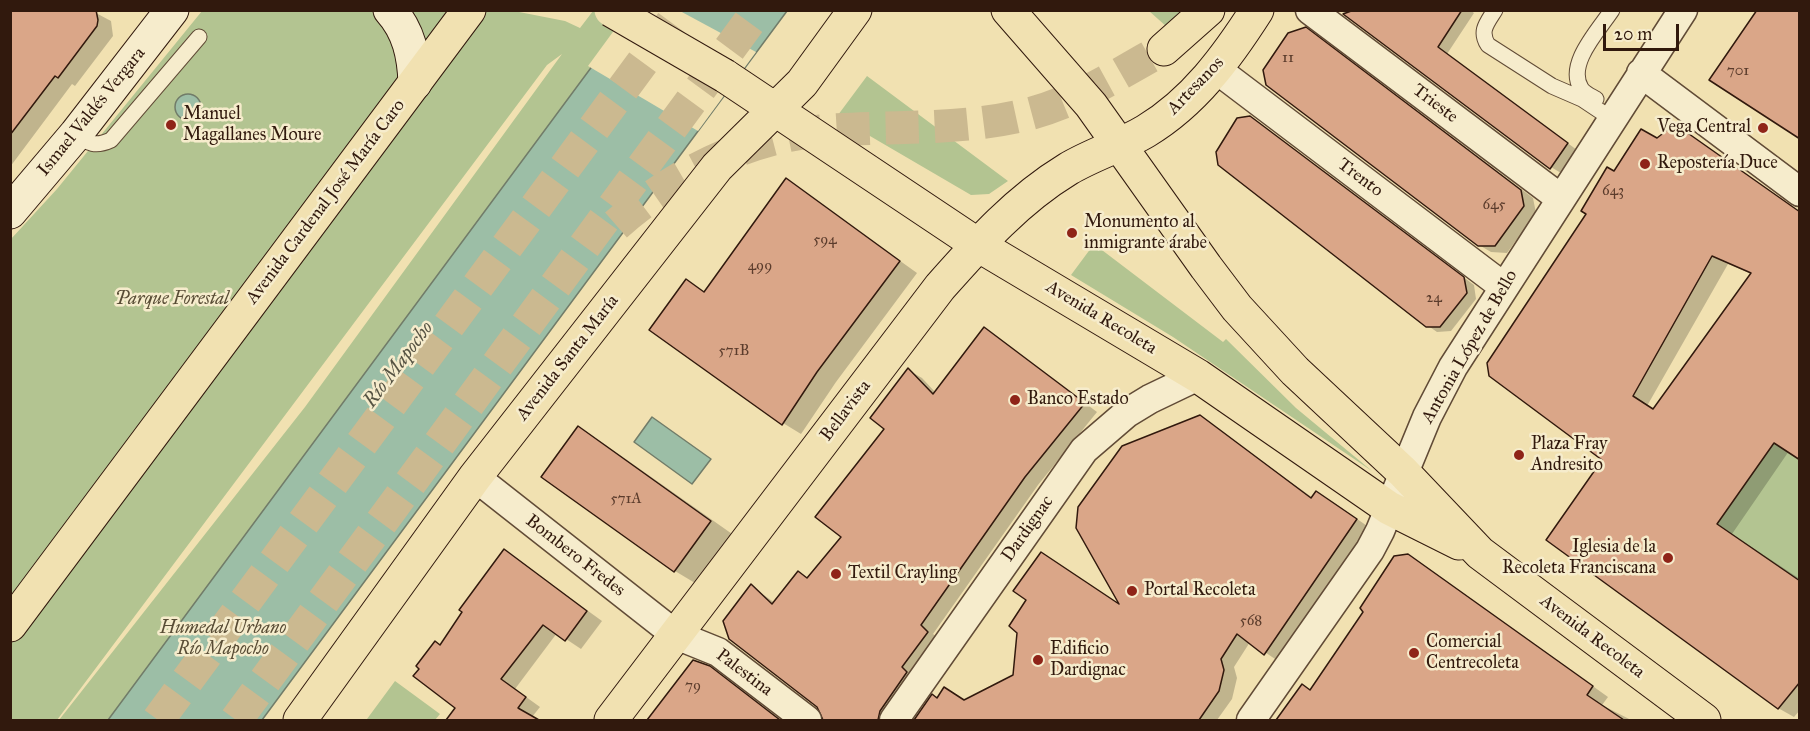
<!DOCTYPE html>
<html>
<head>
<meta charset="utf-8">
<style>
  body { margin:0 }
  #map { position:relative; width:1810px; height:731px; overflow:hidden; background:#f1e1b1; font-family:"IM FELL Great Primer",serif }
  canvas { display:block }
  .frame { position:absolute; inset:0; border:12px solid #31190d; pointer-events:none }
  .scale { position:absolute; left:1603px; top:24px; width:76px; height:27px; box-sizing:border-box; border:3px solid #31190d; border-top:0; padding-left:8px; font-size:18px; line-height:21px; white-space:nowrap; color:#31190d; -webkit-text-stroke:4px #f6eccc; paint-order:stroke }
</style>
</head>
<body>
<div id="map">
<canvas width="1810" height="731"></canvas>
<div class="frame"></div>
<div class="scale">20 m</div>
</div>
<script>
const c = document.querySelector('canvas').getContext('2d');
c.lineJoin = 'round';
function fillPath(path, color) { c.fillStyle = color; c.fill(path, 'evenodd'); }
function strokePath(path, color, width, dash) { c.strokeStyle = color; c.lineWidth = width; c.lineCap = dash ? 'butt' : 'round'; c.setLineDash(dash || []); c.stroke(path); }
function drawText(font, color, halo, rows, align = 'center') {
  c.font = font + ' "IM FELL Great Primer",serif'; c.lineWidth = 5; c.setLineDash([]); c.textBaseline = 'middle'; c.strokeStyle = halo; c.fillStyle = color; for (const [text, x, y, turn = 0] of rows) {
    c.save(); c.translate(x, y); c.rotate((+turn || 0) * Math.PI / 180); c.textAlign = isNaN(turn) ? turn : align; if (halo) c.strokeText(text, 0, 0); c.fillText(text, 0, 0); c.restore();
  }
}
const green = new Path2D(`
  M202,11H514L565,21L580,28L593,11H787L262,720H59L305,407L562,54L547,65L57,720H11V239L57,189Z
  M1149,11H1187L1167,27Z
  M867,76L1008,181L989,194L971,195L846,122L838,115Z
  M1094,244L1223,342L1226,339L1296,408L1372,471L1173,337L1071,275Z
  M1774,443L1799,460L1800,576L1797,579L1717,524Z
  M395,681L440,714L435,720L367,719Z`);
const water = new Path2D(`
  M633,11H787L262,720H108Z
  M175 107a13 13 0 1 1 26 0a13 13 0 1 1-26 0Z
  M652,417L711,459L692,484L634,442Z`);
const pier = new Path2D(`
  M629,10L680,11L756,52L698,131L588,66Z`);
const shadow = new Path2D(`
  M10,10L94,12L111,21L113,36L75,86L72,84L10,167Z
  M1340,10H1470L1474,13L1447,54L1577,150L1561,173L1551,167Z
  M1318,36L1533,198L1536,213L1507,253L1491,252L1479,245Z
  M1250,117L1474,285L1476,299L1451,331L1437,332L1427,325Z
  M1666,131H1682L1698,140L1800,213L1789,451L1732,534L1800,579V710L1794,717L1778,708L1604,459L1615,173ZM1728,264L1752,274L1654,410L1647,406Z
  M787,180L917,273L836,382L801,434L783,423L686,281L705,292Z
  M985,328L1097,412L1038,485L933,634L941,640L894,720H825L751,586L775,603L799,573L808,578L843,537L908,370L922,378L936,393Z
  M1200,417L1313,498L1330,500L1370,528L1278,661L1250,642L1234,667L1237,678L1232,699L1217,720H914L933,696L965,701L1014,676L1122,607Z
  M578,428L603,443L735,536L700,586L675,571L543,477Z
  M505,551L602,621L581,649L557,633L515,689L540,707L532,717L534,720H448L457,708L441,646Z
  M1424,565L1608,697L1602,705L1631,720H1278L1302,686L1311,691Z
  M694,662L724,676L782,720H724L710,706L699,720H648Z`);
const building = new Path2D(`
  M10,10H96L98,20L97,26L58,78L55,76L10,135Z
  M1354,10H1462L1438,47L1568,143L1550,169L1343,14Z
  M1757,10H1800V139L1709,80Z
  M1306,27L1521,190L1524,206L1495,246H1478L1266,85L1263,70L1288,33Z
  M1250,116L1464,277L1467,293L1440,327H1426L1218,165L1216,152L1237,118Z
  M1671,127L1682,129L1800,212V460L1774,443L1717,524L1800,581V682L1778,709L1546,540L1602,460L1489,376L1487,363L1586,214L1581,211L1607,167L1614,171L1641,129L1657,138ZM1712,256L1751,273L1653,409L1633,396Z
  M786,178L900,261L817,372L782,425L649,330L686,279L704,292Z
  M984,327L1085,403L1025,477L921,625L928,632L902,667L907,672L880,711L878,720H823L817,707L729,639L723,621L751,584L772,604L798,571L807,578L841,537L815,517L884,429L870,418L908,368L933,394Z
  M1200,415L1311,498L1316,491L1357,519L1264,655L1237,634L1221,659L1224,670L1219,691L1199,720H914L932,694L937,698L944,687L964,700L1013,675L1017,633L1009,626L1026,600L1013,591L1041,552L1119,604L1076,528L1078,507L1122,446Z
  M578,426L711,521L674,572L541,477Z
  M504,549L587,611L565,641L543,625L501,679L526,697L518,708L539,720H446L455,708L413,676L419,669L416,666L435,641L440,645L462,612L459,610Z
  M1408,554L1593,686L1587,695L1624,720H1276L1302,684L1310,690L1363,612L1360,608L1394,556Z
  M693,660L710,666L780,720H647Z`);
const motorwayTunnel = new Path2D(`
  M616,225C675,173 754,133 834,130C896,126 959,130 1020,116C1073,105 1117,74 1164,49
  M158,720L681,10
  M236,720L758,10`);
const service = new Path2D(`
  M1495,10C1487,23 1479,31 1488,45L1552,86L1582,99L1612,119
  M1596,99C1591,96 1584,93 1581,88C1566,64 1599,30 1612,10
  M76,134C88,144 96,147 111,140L199,37`);
const minor = new Path2D(`
  M1310,10L1560,198
  M1216,69L1504,287
  M1641,73L1800,192
  M475,477L676,635L718,652L807,720
  M894,720L1084,450L1127,413L1150,399L1198,376
  M1251,720L1370,550L1380,531L1427,417L1453,367L1683,10`);
const secondary = new Path2D(`
  M390,10C409,31 414,56 415,83
  M10,212L76,134L172,10`);
const primary = new Path2D(`
  M1008,10L1091,105L1206,267L1237,308L1295,371L1403,472L1480,553L1704,720
  M725,76L978,245L1198,376L1389,508L1459,543
  M10,625L469,10
  M300,720L475,477L717,167L802,83L855,10
  M611,720L940,287C979,243 1017,200 1068,169C1093,154 1121,146 1146,131C1194,102 1227,57 1257,10`);
const motorway = new Path2D(`
  M1164,49L1208,10`);
const primaryBridge = new Path2D(`
  M611,10L725,76`);
const markers = [
  [171,125,6,"#8f2418"],
  [1763,128,6,"#8f2418"],
  [1645,164,6,"#8f2418"],
  [1072,233,6,"#8f2418"],
  [1015,400,6,"#8f2418"],
  [1519,455,6,"#8f2418"],
  [1668,558,6,"#8f2418"],
  [836,574,6,"#8f2418"],
  [1132,591,6,"#8f2418"],
  [1414,653,6,"#8f2418"],
  [1038,660,6,"#8f2418"]
];
const numberNames = [
  ["11",1288,58],
  ["701",1738,71],
  ["643",1613,191],
  ["645",1494,205],
  ["594",825,240],
  ["499",760,266],
  ["24",1434,298],
  ["571B",734,351],
  ["571A",626,499],
  ["568",1251,621],
  ["79",693,686]
];
const streetNames = [
  ["Artesanos",1196,86,-46],
  ["Trieste",1435,104,37],
  ["Ismael Valdés Vergara",92,112,-51],
  ["Trento",1360,178,37],
  ["Avenida Cardenal José María Caro",326,202,-53],
  ["Avenida Recoleta",1101,318,31],
  ["Antonia López de Bello",1470,347,-60],
  ["Avenida Santa María",568,358,-52],
  ["Bellavista",846,411,-53],
  ["Dardignac",1028,529,-55],
  ["Bombero Fredes",575,556,38],
  ["Avenida Recoleta",1592,637,37],
  ["Palestina",744,673,37]
];
const poiNames = [
  ["Manuel",183,115],
  ["Magallanes Moure",183,136],
  ["Vega Central",1751,128,"right"],
  ["Repostería Duce",1657,164],
  ["Monumento al",1084,223],
  ["inmigrante árabe",1084,244],
  ["Banco Estado",1027,400],
  ["Plaza Fray",1531,445],
  ["Andresito",1531,466],
  ["Iglesia de la",1656,548,"right"],
  ["Recoleta Franciscana",1656,569,"right"],
  ["Textil Crayling",848,574],
  ["Portal Recoleta",1144,591],
  ["Comercial",1426,643],
  ["Centrecoleta",1426,664],
  ["Edificio",1050,650],
  ["Dardignac",1050,671]
];
const parkNames = [
  ["Parque Forestal",172,300],
  ["Humedal Urbano",223,629],
  ["Río Mapocho",223,650]
];
const waterNames = [
  ["Río Mapocho",399,365,-53]
];
fillPath(green, '#b3c491');
fillPath(water, '#9cbea6');
strokePath(water, '#717c69', 1.5);
fillPath(pier, '#f1e1b1');
fillPath(shadow, '#0003');
fillPath(building, '#daa688');
strokePath(building, '#31190d', 1.5);
strokePath(motorwayTunnel, '#cbb990', 33, [33, 16]);
strokePath(service, '#614b36', 17);
strokePath(minor, '#614b36', 31);
strokePath(secondary, '#31190d', 35);
strokePath(primary, '#31190d', 35);
strokePath(motorway, '#31190d', 35);
strokePath(service, '#f6eccc', 15);
strokePath(minor, '#f6eccc', 28);
strokePath(secondary, '#f6eccc', 33);
strokePath(primary, '#f1e1b1', 33);
strokePath(motorway, '#f1e1b1', 33);
strokePath(primaryBridge, '#31190d', 35, []);
strokePath(primaryBridge, '#f1e1b1', 33);
for (const [x, y, r, color] of markers) { const dot = new Path2D(); dot.arc(x, y, r, 0, 2 * Math.PI); c.fillStyle = color; c.fill(dot); strokePath(dot, '#f6eccc', 2); }
drawText('15px', '#5b3c2c', null, numberNames);
drawText('18px', '#31190d', '#f6eccc', streetNames);
drawText('18px', '#31190d', '#f6eccc', poiNames, 'left');
drawText('italic 18px', '#584c35', '#f6eccc', parkNames);
drawText('italic 20px', '#565343', '#f6eccc', waterNames);
</script>
</body>
</html>
